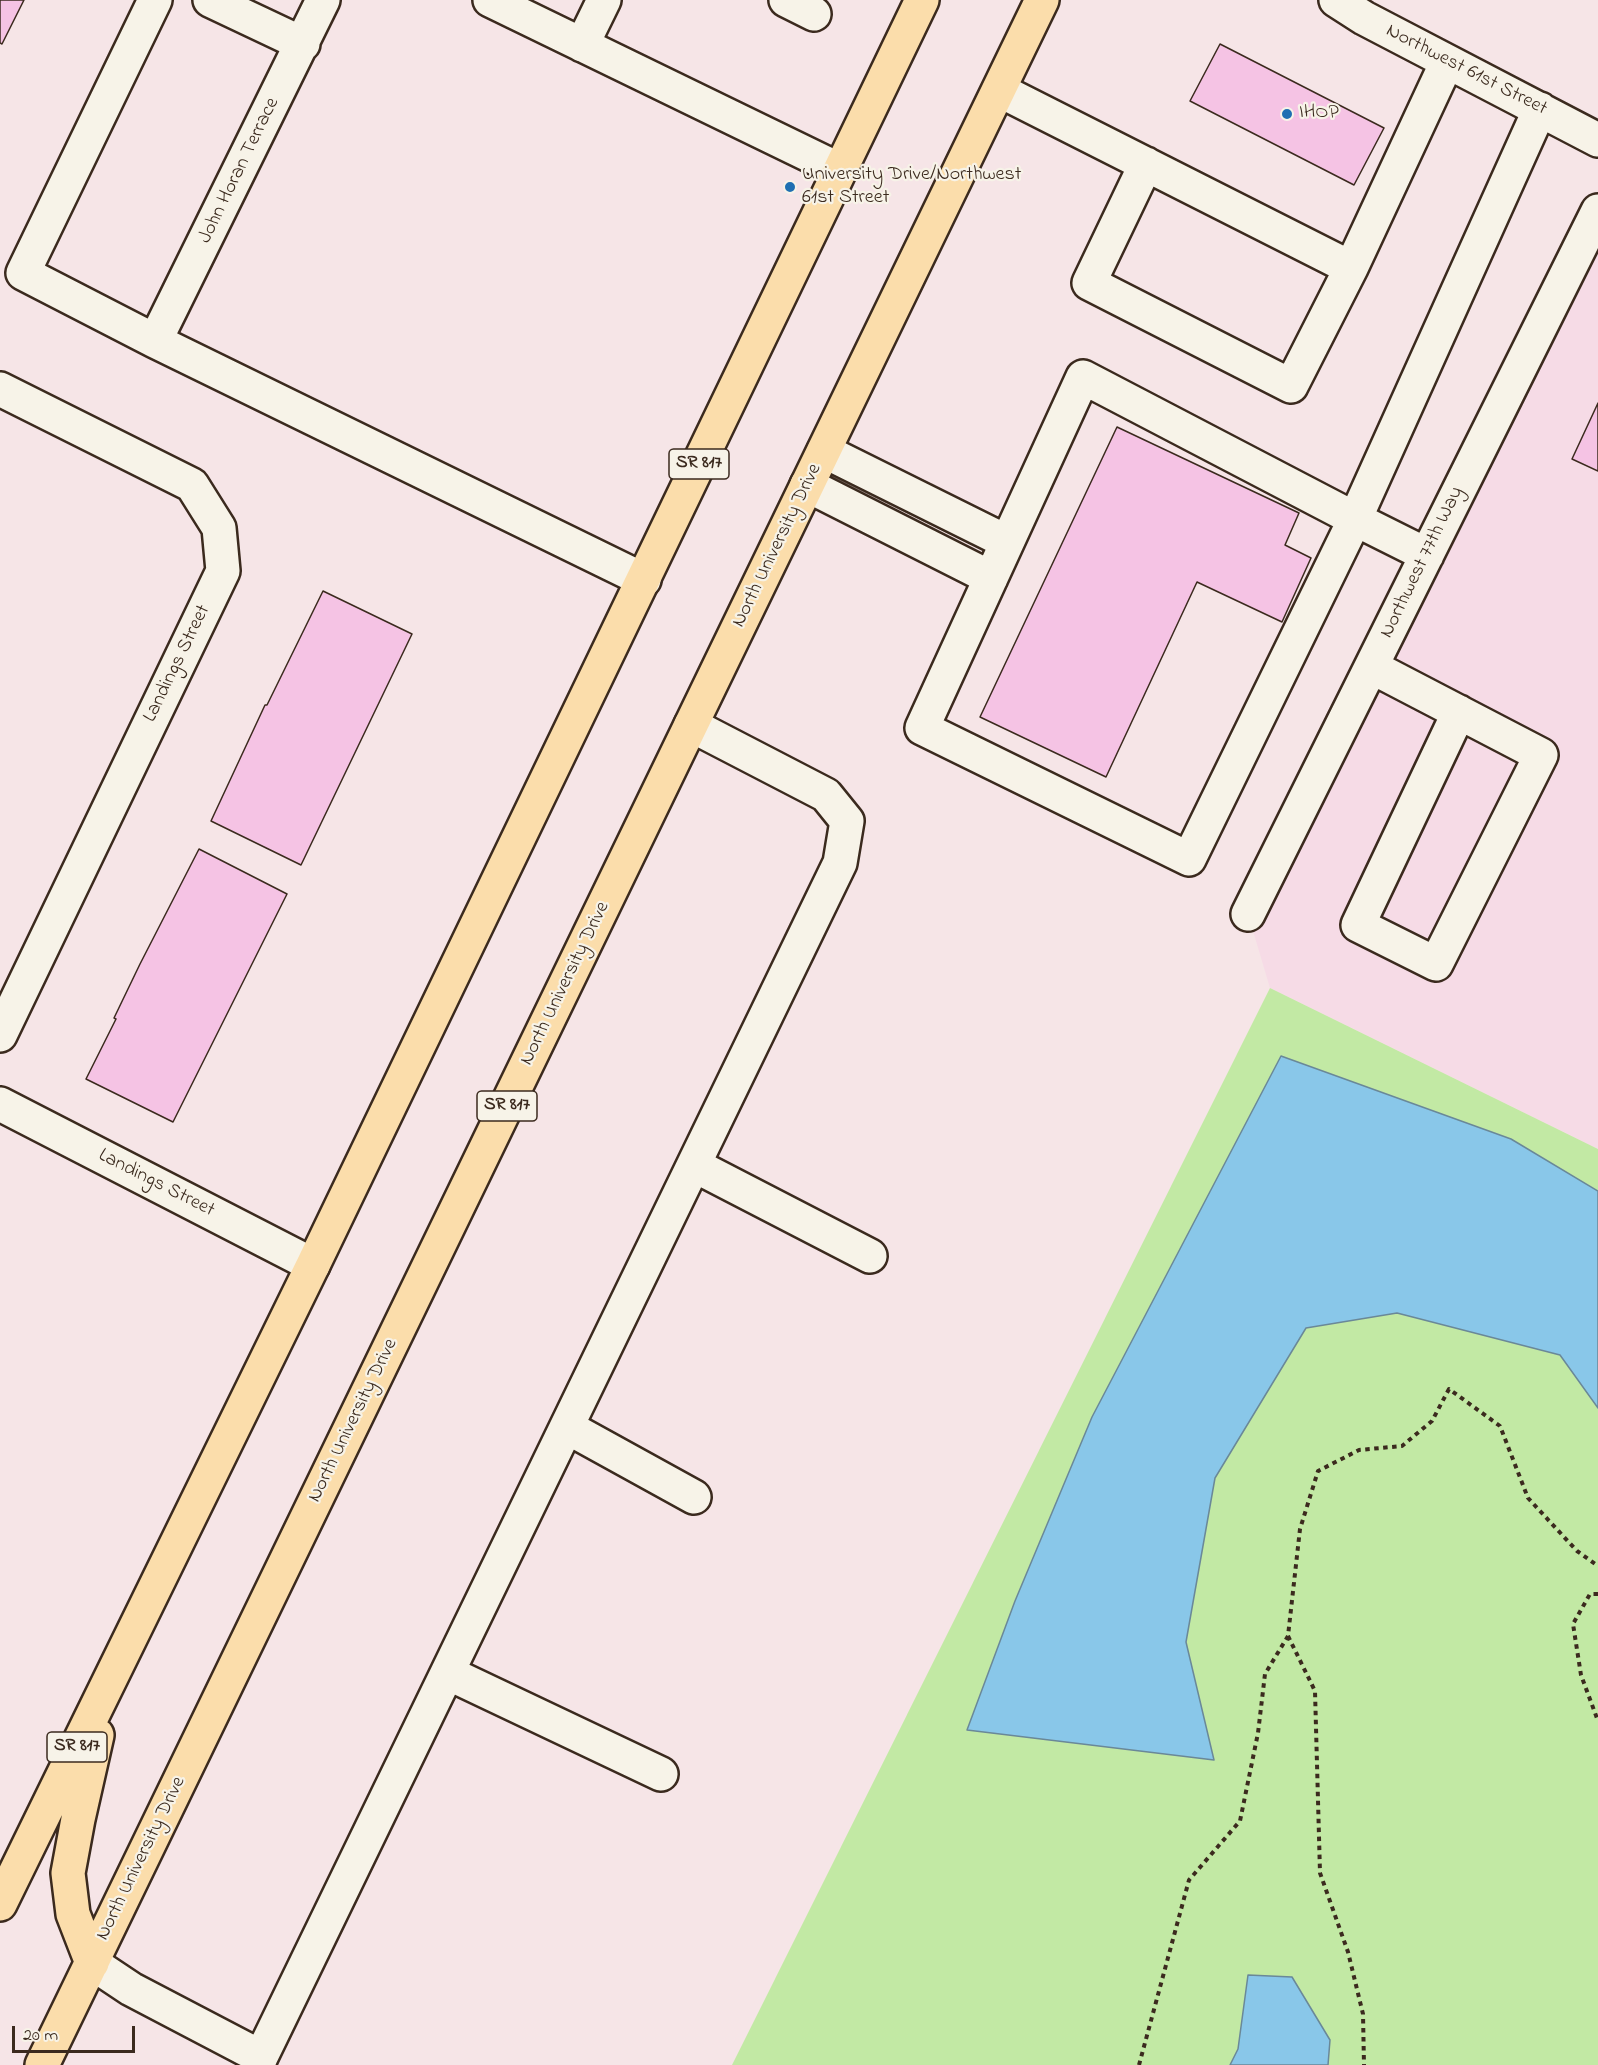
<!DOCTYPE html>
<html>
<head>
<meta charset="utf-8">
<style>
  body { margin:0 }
  #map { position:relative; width:1598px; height:2065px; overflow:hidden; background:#f6e5e7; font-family:"Indie Flower",sans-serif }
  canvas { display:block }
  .scale { position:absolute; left:12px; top:2026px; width:123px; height:27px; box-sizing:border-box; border:3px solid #3b2a1e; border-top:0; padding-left:8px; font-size:18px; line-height:21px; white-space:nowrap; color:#3b2a1e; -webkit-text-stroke:4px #f7f3e8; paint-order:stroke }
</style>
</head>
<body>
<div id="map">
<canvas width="1598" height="2065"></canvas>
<div class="scale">20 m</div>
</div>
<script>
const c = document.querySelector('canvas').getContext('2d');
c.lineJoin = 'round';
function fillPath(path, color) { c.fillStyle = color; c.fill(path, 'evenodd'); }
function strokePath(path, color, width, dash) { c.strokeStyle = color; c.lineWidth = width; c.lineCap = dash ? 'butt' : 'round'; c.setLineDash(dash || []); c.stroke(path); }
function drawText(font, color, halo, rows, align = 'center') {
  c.font = font + ' "Indie Flower",sans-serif'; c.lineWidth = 4.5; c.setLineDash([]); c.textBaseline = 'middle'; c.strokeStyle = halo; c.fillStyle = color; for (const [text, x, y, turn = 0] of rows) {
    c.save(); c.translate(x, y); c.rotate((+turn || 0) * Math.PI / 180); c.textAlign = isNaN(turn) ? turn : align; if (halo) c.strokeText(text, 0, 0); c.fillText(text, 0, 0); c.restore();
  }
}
const built = new Path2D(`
  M1598,211V1149L1270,988L1248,914Z`);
const green = new Path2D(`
  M1270,988L1598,1149V2065H732Z`);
const water = new Path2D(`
  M1281,1056L1511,1139L1598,1191V1408L1560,1355L1397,1313L1306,1328L1215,1478L1186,1642L1214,1760L967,1730L1015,1601L1092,1417Z
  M1248,1975L1292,1977L1330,2040L1328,2065H1230L1238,2049Z`);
const building = new Path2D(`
  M0,0H24L2,44L0,43Z
  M1220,44L1384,128L1354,185L1190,101Z
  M1598,403V471L1572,459Z
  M1117,427L1299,513L1285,545L1311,558L1282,622L1197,582L1106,777L980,717Z
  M323,591L412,634L301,865L211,821L265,705H267Z
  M199,849L287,894L173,1122L86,1079L116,1019L114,1018L140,964Z`);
const path = new Path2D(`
  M1598,1594H1590L1573,1624L1581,1675L1598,1721
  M1288,1636L1315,1691L1320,1873L1348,1952L1363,2014L1364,2065
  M1139,2065L1189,1880L1240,1821L1258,1733L1265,1674L1288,1636L1300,1529L1318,1471L1359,1450L1402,1446L1432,1421L1449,1389L1500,1426L1528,1498L1577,1551L1598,1566`);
const minor = new Path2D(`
  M155,0L23,273L155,341L644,580
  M210,0L303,44
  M490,0L840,170
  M786,0L814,14
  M1336,0L1364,18L1598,140
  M582,45L604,0
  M999,90L1351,268L1447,62
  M1146,164L1089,283L1291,386L1351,268
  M155,341L323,0
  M0,389L192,485L219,528L223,571L0,1035
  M824,451L1007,542
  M807,485L991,578
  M1427,555L1355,519L1189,859L922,728L1083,377L1355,519L1540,109
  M1372,667L1541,755L1436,964L1358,925L1459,712
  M1248,914L1598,211
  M0,1104L313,1265
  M694,1165L870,1256
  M567,1427L694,1497
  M448,1673L661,1774
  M92,1963L131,1989L261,2057
  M257,2065L840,863L847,821L826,795L691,725`);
const major = new Path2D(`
  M0,1904L313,1265L922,0
  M92,1963L73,1914L68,1873L78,1819L97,1735
  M42,2065L1042,0`);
const markers = [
  [1287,114,6,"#1f6fb2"],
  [790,187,6,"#1f6fb2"]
];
const shields = [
  [699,464,60],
  [507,1106,60],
  [77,1747,60]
];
const shieldNames = [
  ["SR 817",699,464],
  ["SR 817",507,1106],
  ["SR 817",77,1747]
];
const streetNames = [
  ["Northwest 61st Street",1466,71,27],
  ["John Horan Terrace",240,171,-64],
  ["North University Drive",778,546,-64],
  ["Northwest 77th Way",1423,563,-64],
  ["Landings Street",178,664,-64],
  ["North University Drive",566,984,-64],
  ["Landings Street",156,1184,27],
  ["North University Drive",354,1421,-64],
  ["North University Drive",142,1859,-64]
];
const poiNames = [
  ["IHOP",1299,114],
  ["University Drive/Northwest",802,176],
  ["61st Street",802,199]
];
fillPath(built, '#f6dbe6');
fillPath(green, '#c2e9a4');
fillPath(water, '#89c7e9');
strokePath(water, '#6a8898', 1.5);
fillPath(building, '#f5c3e4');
strokePath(building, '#3b2a1e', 1.5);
strokePath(minor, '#3b2a1e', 38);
strokePath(major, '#3b2a1e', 38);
strokePath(path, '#3b2a1e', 4, [4.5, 4.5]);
strokePath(minor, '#f7f3e8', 33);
strokePath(major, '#fbddab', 33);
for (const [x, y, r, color] of markers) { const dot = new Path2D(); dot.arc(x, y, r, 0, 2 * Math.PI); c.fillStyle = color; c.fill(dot); strokePath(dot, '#f7f3e8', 2); }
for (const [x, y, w] of shields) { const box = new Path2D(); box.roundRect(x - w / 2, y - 15, w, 30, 4.5); c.fillStyle = '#f7f3e8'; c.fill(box); strokePath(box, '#3b2a1e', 1.5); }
drawText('bold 18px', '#3b2a1e', null, shieldNames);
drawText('20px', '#3b2a1e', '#f7f3e8', streetNames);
drawText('20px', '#3b2a1e', '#f7f3e8', poiNames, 'left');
</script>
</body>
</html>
